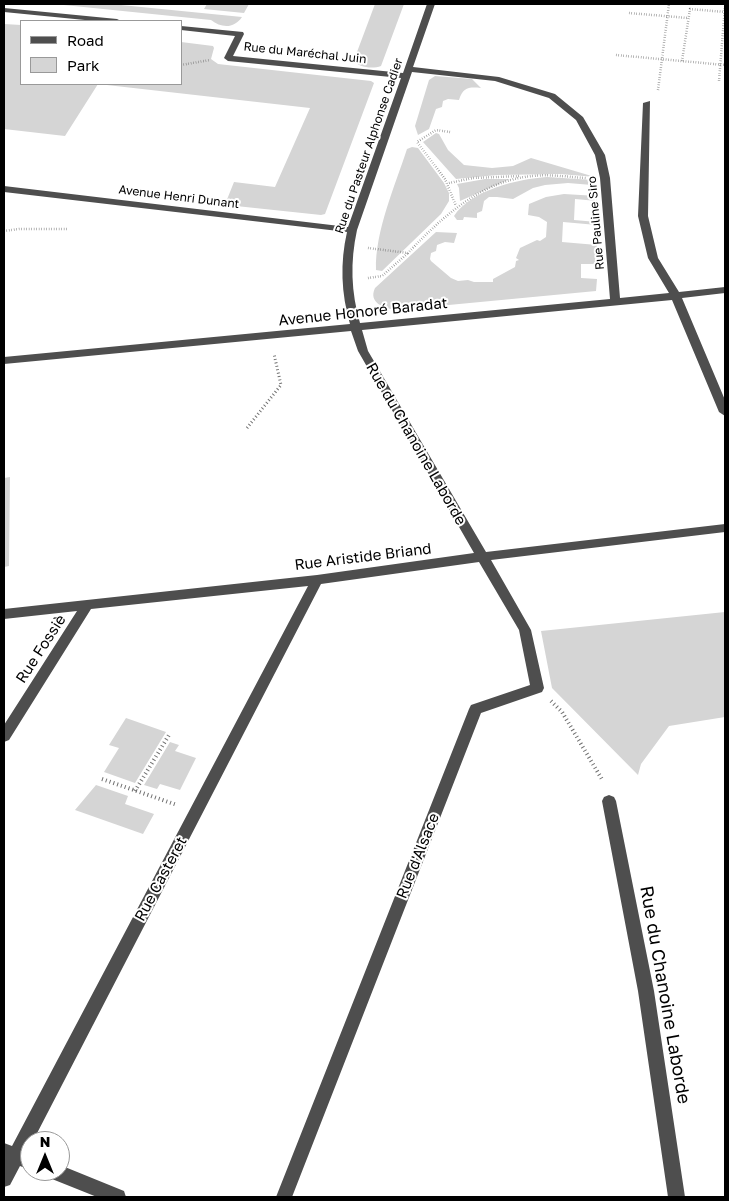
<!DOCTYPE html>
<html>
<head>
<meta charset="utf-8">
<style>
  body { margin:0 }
  #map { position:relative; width:729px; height:1201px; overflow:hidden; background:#fff; font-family:"Golos Text",sans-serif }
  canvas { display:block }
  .frame { position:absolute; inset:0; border:5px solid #000; pointer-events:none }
  .legend { position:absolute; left:20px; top:20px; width:162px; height:65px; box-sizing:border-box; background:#fff; border:1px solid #999; margin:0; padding:6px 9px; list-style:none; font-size:15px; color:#000 }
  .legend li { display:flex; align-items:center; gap:10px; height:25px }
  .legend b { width:25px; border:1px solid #999 }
  .north { position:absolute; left:20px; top:1131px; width:50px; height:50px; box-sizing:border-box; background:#fff; border:1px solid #999; border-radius:50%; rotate:0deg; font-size:14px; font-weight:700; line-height:20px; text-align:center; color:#000 }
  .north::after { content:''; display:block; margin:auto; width:18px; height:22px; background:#000; clip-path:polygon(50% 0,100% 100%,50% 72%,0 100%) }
</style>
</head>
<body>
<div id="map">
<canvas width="729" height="1201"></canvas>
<div class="frame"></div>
<ul class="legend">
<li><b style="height:6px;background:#4e4e4e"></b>Road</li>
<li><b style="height:14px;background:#d5d5d5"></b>Park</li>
</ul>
<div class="north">N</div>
</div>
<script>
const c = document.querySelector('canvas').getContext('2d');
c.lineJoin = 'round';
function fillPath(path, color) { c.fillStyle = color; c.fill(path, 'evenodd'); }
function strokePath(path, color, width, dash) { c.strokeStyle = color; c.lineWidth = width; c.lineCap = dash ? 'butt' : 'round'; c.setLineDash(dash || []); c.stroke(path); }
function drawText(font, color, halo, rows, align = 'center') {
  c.font = font + ' "Golos Text",sans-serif'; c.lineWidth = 4; c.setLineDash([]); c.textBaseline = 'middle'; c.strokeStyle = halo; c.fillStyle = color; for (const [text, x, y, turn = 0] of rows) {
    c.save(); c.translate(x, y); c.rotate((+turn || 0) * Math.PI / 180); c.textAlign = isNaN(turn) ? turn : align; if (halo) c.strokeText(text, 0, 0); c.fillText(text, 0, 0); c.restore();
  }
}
const green = new Path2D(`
  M54,4H111L242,17C234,29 221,28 211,20Z
  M207,4H249L244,13L204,9Z
  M375,4H404L381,66C373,69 358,68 354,60Z
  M4,24L21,25V84H181V42L213,46L214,48L211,59L218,64L371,81L374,83L325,214L321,215L236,206L226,202L234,182L275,187L310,108L98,84L65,136L4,129Z
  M435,76L472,79L481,88C469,87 463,87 459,100L448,99L443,101L442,107L436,109L429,129L418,135L415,126L429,80Z
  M436,133L439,134L448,150L464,165L492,168L513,166L531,158L595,177L560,174L497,175L456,179L423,142Z
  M412,147L418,148L444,183L449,193V201L441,214L382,271L376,270C375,231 395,186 407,149Z
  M547,177L593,180L595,183L592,185L568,183L545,185L533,188L513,199L497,197H489L484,201L482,211L477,213V218L464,217L463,220H457L454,216C471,190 518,179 547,177Z
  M485,179H510L460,201L459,188L457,184Z
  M564,194L597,196V201L575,199L574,220L597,222V225L563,222L562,242L597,245L596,264H581V278L597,279L596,291L396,310C384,308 368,303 375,288L436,232L457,233L454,243L445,242L437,245L436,251L431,253L430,259L431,261L451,278L458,281L468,280L474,282H493V279L515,267L516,261L519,260L516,258L520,248L537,240L540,241L546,237L547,222L539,217L528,215L529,204L546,197Z
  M10,477L9,566L4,567V478Z
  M725,612V717L669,726L641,764L638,775L552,688L541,631Z
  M126,718L166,732L135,783L104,772L119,748L109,745Z
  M170,742L179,745L175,751L196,758L180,790L160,784L157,789L144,785Z
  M96,785L128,796L125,804L154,814L143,834L75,810Z`);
const pathFar2 = new Path2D(`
  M629,13L688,18
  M616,55L725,65
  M682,61L690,9L725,12
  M181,65L210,60
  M719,81L725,6
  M658,90L669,4
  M450,132L436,130L417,142L445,179L456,206
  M449,183L473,178L520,176
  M4,231L19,229H68
  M368,248L408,253C442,217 481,181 532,176C550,174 568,177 586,178
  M368,278L382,276L408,253`);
const pathFar1 = new Path2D(`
  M247,428L281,385L274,354`);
const path = new Path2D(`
  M551,701L562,712L603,781
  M102,779L177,805
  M135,791L169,735`);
const minor = new Path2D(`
  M427,4H435L413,67L499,77L555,94L583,117L605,155L610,178L620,298L669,293L648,258L638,216L643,103L650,101L648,216L658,258L679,292L725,287V293L682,298L725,400V416L719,412L672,300L362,330L368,351L486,552L725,524V532L491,560L531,630L544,688L542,692L481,713L292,1197H276L469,709L471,705L530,685L519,630L479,562L321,584L33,1141H30L27,1152L30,1154V1170L20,1166L10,1185L4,1187V1143L12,1146L308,586L91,609L9,740L4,742V725L77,611L4,619V609L317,575L474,553L358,351L351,331L4,364V357L350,324C341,293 340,263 347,232L4,192V186L348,227L401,78L228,61L224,58L235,36L181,30V26L243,32L244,34L233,56L403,73ZM412,72L495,81L549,98L576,120L595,155L600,178L610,299L360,323C351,292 350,262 357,230Z
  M4,8L117,19L121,21H95L4,12Z
  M609,795L614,797L616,801L654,991L685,1197H668L638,991L602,801L604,797Z
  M60,1165L124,1191L126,1197H97L47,1177L45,1171H60Z`);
const farStreetnames = [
  ["Rue du Maréchal Juin",305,53,6],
  ["Rue du Pasteur Alphonse Cadier",369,146,-71],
  ["Avenue Henri Dunant",179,197,7],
  ["Rue Pauline Siro",596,223,-95]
];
const streetNames = [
  ["Avenue Honoré Baradat",363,312,-6],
  ["Rue du Chanoine Laborde",416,444,60],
  ["Rue Aristide Briand",363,557,-7],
  ["Rue Fossiè",41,649,-57],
  ["Rue d'Alsace",418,856,-68],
  ["Rue Casteret",161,879,-62]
];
const nearStreetnames = [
  ["Rue du Chanoine Laborde",665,995,80]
];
fillPath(green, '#d5d5d5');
strokePath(pathFar2, '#707070', 2.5, [0.5, 2]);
strokePath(pathFar1, '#707070', 3, [1, 2.5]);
strokePath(path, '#707070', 4, [1, 3]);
fillPath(minor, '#4e4e4e');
drawText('12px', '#000', '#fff', farStreetnames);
drawText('15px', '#000', '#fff', streetNames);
drawText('18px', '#000', '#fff', nearStreetnames);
</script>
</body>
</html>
